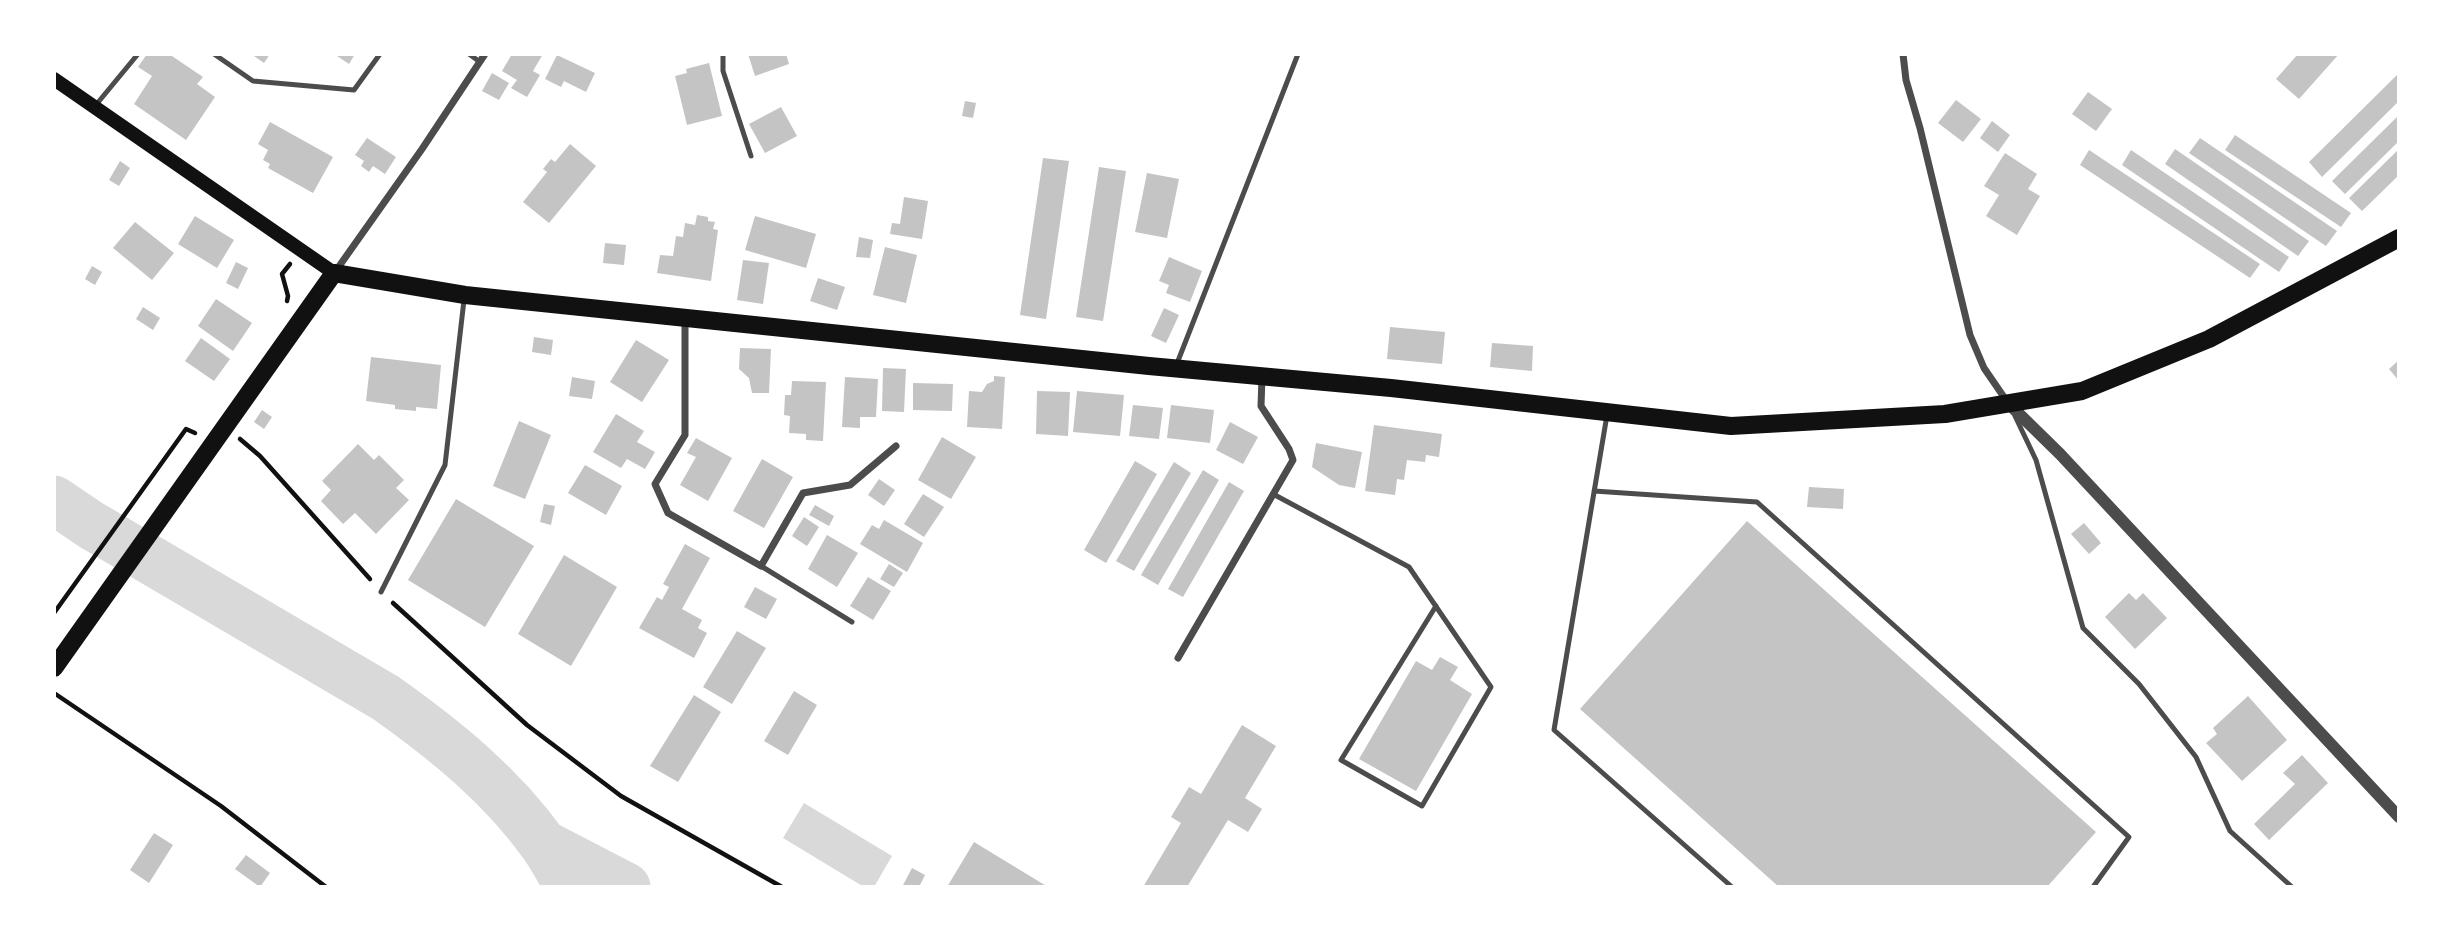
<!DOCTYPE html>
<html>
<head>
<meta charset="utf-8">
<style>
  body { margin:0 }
  #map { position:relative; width:2453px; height:941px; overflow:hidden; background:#fff; font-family:"IBM Plex Sans",sans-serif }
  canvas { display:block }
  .frame { position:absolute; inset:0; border:56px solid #fff; pointer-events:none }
</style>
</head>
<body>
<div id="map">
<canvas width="2453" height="941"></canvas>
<div class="frame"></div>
</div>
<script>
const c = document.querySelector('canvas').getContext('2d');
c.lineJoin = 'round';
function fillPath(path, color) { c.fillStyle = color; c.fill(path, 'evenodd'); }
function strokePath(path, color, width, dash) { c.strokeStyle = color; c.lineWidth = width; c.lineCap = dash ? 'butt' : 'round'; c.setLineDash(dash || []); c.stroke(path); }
const water = new Path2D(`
  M804,803L892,856L874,887H864L783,838Z`);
const river = new Path2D(`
  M54,500L91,525L386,698C445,740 501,785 544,845C553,858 561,873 569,887
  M545,845L626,887`);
const building = new Path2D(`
  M147,54H169L203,77L197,84L215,97L186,140L134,104L152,76L138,67Z
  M251,54H270L264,63Z
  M334,54H355L349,64Z
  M512,54H543L533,71L540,75L527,97L511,88L517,80L502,71Z
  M748,54H786L789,64L755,76Z
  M2298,54H2339L2299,99L2276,79Z
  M557,55L595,73L586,92L564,81L561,87L545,79Z
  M709,63L722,116L687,125L675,76L687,73L686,69Z
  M492,73L509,83L499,100L482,91Z
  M2399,73V101L2322,177L2309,162Z
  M2088,92L2112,109L2096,131L2072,114Z
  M1956,100L1981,119L1963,142L1938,123Z
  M965,101L976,103L973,118L962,116Z
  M781,107L797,136L765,153L749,124Z
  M2399,115V141L2345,194L2332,181Z
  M1992,121L2010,135L1998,152L1980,138Z
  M270,122L333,157L313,193L268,168L270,164L263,160L268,150L258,144Z
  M2235,135L2351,213L2341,227L2225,150Z
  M367,138L396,157L385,174L373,166L369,172L361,166L364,161L355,155Z
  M2200,138L2337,231L2326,246L2189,153Z
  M570,144L596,166L549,223L523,202L547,172L543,169L551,159L555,162Z
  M2175,149L2309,241L2298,256L2165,164Z
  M2399,149V175L2362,211L2349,198Z
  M2089,150L2260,264L2250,278L2080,165Z
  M2131,150L2289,257L2279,272L2122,165Z
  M2005,153L2037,174L2028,189L2040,196L2017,235L1986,216L1999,195L1984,186Z
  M1043,158L1069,161L1046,319L1020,315Z
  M120,161L130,168L119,186L109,180Z
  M1099,167L1126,171L1103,321L1076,317Z
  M1147,173L1179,179L1167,238L1135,232Z
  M904,197L928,201L922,239L890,234L892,223L900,224Z
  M697,215L708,217V221L715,222L713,229L718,230L711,281L657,273L660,255L673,256L676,236L683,237L685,223L695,225Z
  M195,216L234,240L217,268L178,244Z
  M755,216L816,234L806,268L745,250Z
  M135,222L174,253L152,280L113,248Z
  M859,237L873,240L870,258L856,257Z
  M605,243L626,245L624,265L603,263Z
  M885,247L917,255L906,303L873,295Z
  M1169,257L1202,271L1190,302L1166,293L1169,285L1159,281Z
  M743,260L769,263L763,304L737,300Z
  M236,262L248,268L238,289L226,283Z
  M92,266L102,272L95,285L85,279Z
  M818,278L845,287L837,310L810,301Z
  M216,299L252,323L233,351L198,326Z
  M143,307L160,318L153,330L136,319Z
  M1164,308L1179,315L1166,343L1151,336Z
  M1390,327L1445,332L1442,364L1387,359Z
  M534,337L553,340L551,355L532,352Z
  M201,338L230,359L214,381L185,361Z
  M636,340L669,360L642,402L610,382Z
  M1492,343L1533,346L1532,371L1490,367Z
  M740,348L771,349L769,393H752L749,378L739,369Z
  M371,357L441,365L437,409L416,407V411L395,409V405L366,401Z
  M2399,360V381L2389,369Z
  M883,368L906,369L904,412L882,411Z
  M994,376L1005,377L1002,429L967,427L969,391L982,392L987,384L994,381Z
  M572,377L595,381L592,399L569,396Z
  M845,377L878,379L876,417H860V428L842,427Z
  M792,381L826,382L823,441L806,440V434L789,433L790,416L784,415L785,395H791Z
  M913,383L953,384L952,411L913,410Z
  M1037,391L1070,392L1068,436L1036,434Z
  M1077,391L1124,395L1120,436L1073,432Z
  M1133,405L1163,408L1159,439L1129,436Z
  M1171,405L1214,410L1210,443L1167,438Z
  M262,410L272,417L264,429L254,422Z
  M616,414L644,431L637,442L655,452L645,469L627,459L621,468L593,452Z
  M519,421L551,435L525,499L493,486Z
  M1230,422L1258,437L1243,464L1216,450Z
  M1374,425L1442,434L1439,457L1426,455L1425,462L1407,460L1404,480L1397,479L1395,495L1365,491Z
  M942,437L976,457L951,499L918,480Z
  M696,438L732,458L708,501L680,485L696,457L687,453Z
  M1316,443L1362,452L1355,488L1339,485L1312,467Z
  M358,444L374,460L379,455L404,480L396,488L409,500L376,534L355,513L343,524L321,501L331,490L322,481Z
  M762,459L793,477L764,528L733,511Z
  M1135,461L1157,474L1106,563L1084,550Z
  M1174,462L1191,473L1134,571L1116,561Z
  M585,465L622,486L606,515L568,493Z
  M1203,470L1219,480L1158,585L1141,575Z
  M879,479L895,490L884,506L868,495Z
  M1229,482L1244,491L1183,597L1168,589Z
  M1809,487L1844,489L1843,509L1807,507Z
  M923,494L944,507L924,537L904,524Z
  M456,499L534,546L485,627L408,580Z
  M544,504L555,506L551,525L540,522Z
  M815,505L834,516L829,526L809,515Z
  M804,517L819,527L807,546L792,536Z
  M884,520L923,543L907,572L860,544L872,525L879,529Z
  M1747,521L2096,832L2047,887H1779L1580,709Z
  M2084,523L2101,543L2089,554L2071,534Z
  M827,535L858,553L837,587L808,569Z
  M685,544L710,558L682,609L702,620L698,628L707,633L694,658L639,628L657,597L662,600L669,587L663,584Z
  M564,555L617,587L571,666L518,634Z
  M889,564L903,573L894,587L880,579Z
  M868,577L891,591L873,620L850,606Z
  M755,587L777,599L766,619L744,607Z
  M2129,593L2136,600L2143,593L2167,618L2135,649L2105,617Z
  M737,631L766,648L732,704L703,687Z
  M1440,657L1458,667L1450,680L1472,694L1416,791L1359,759L1416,661L1432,670Z
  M794,691L817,705L788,755L764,741Z
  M694,695L721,712L678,782L650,766Z
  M2248,696L2287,740L2242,781L2206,743L2217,734L2213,728Z
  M1242,725L1276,746L1245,798L1262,809L1248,832L1228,820L1187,887H1143L1181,823L1171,817L1189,787L1201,794Z
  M2302,755L2328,783L2269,840L2254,824L2295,784L2283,773Z
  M154,833L173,845L149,883L130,870Z
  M974,842L1048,887H947Z
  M246,855L270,873L260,887L235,869Z
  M912,868L925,875L919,887H902Z`);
const path = new Path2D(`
  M287,301L288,296L282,274L290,264
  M240,439L260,456L370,579
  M393,603L527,725L621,796L782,887
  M54,613L186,429L195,433
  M54,693L221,806L326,887`);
const service = new Path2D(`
  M214,54L253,81L354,90L380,54
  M469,54L480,62
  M723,54V71L751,156
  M95,106L138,54
  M1176,366L1298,54
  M1607,415L1554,730L1732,887
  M2015,416L2036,460L2083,628L2139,684L2196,757L2230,831L2292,887
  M1594,491L1757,502L2129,837L2093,887
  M1273,494L1409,567L1491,687L1422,806L1341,760L1436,606
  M761,566L852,622
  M381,592L445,465L464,300`);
const minor = new Path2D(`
  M1903,54L1906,80L1920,128L1970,335L1984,368L2008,403
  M335,272L422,149L485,54
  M685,318V435L655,484L668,513L761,566L803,493L850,485L896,446
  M1178,658L1293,460L1289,449L1261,406L1262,377`);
const tertiary = new Path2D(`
  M2010,405L2060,454L2399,817`);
const secondary = new Path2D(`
  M54,79L334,273`);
const primary = new Path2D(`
  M54,668L334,273L465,295L1149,366L1391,388L1731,426L1945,414L2082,391L2209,339L2399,238`);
fillPath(water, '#d9d9d9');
strokePath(river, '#d9d9d9', 49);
fillPath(building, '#c4c4c4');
strokePath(path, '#111', 4.5);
strokePath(service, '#4c4c4c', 5);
strokePath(minor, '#4c4c4c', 7);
strokePath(tertiary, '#4c4c4c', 12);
strokePath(secondary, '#111', 14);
strokePath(primary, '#111', 18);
</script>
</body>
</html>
